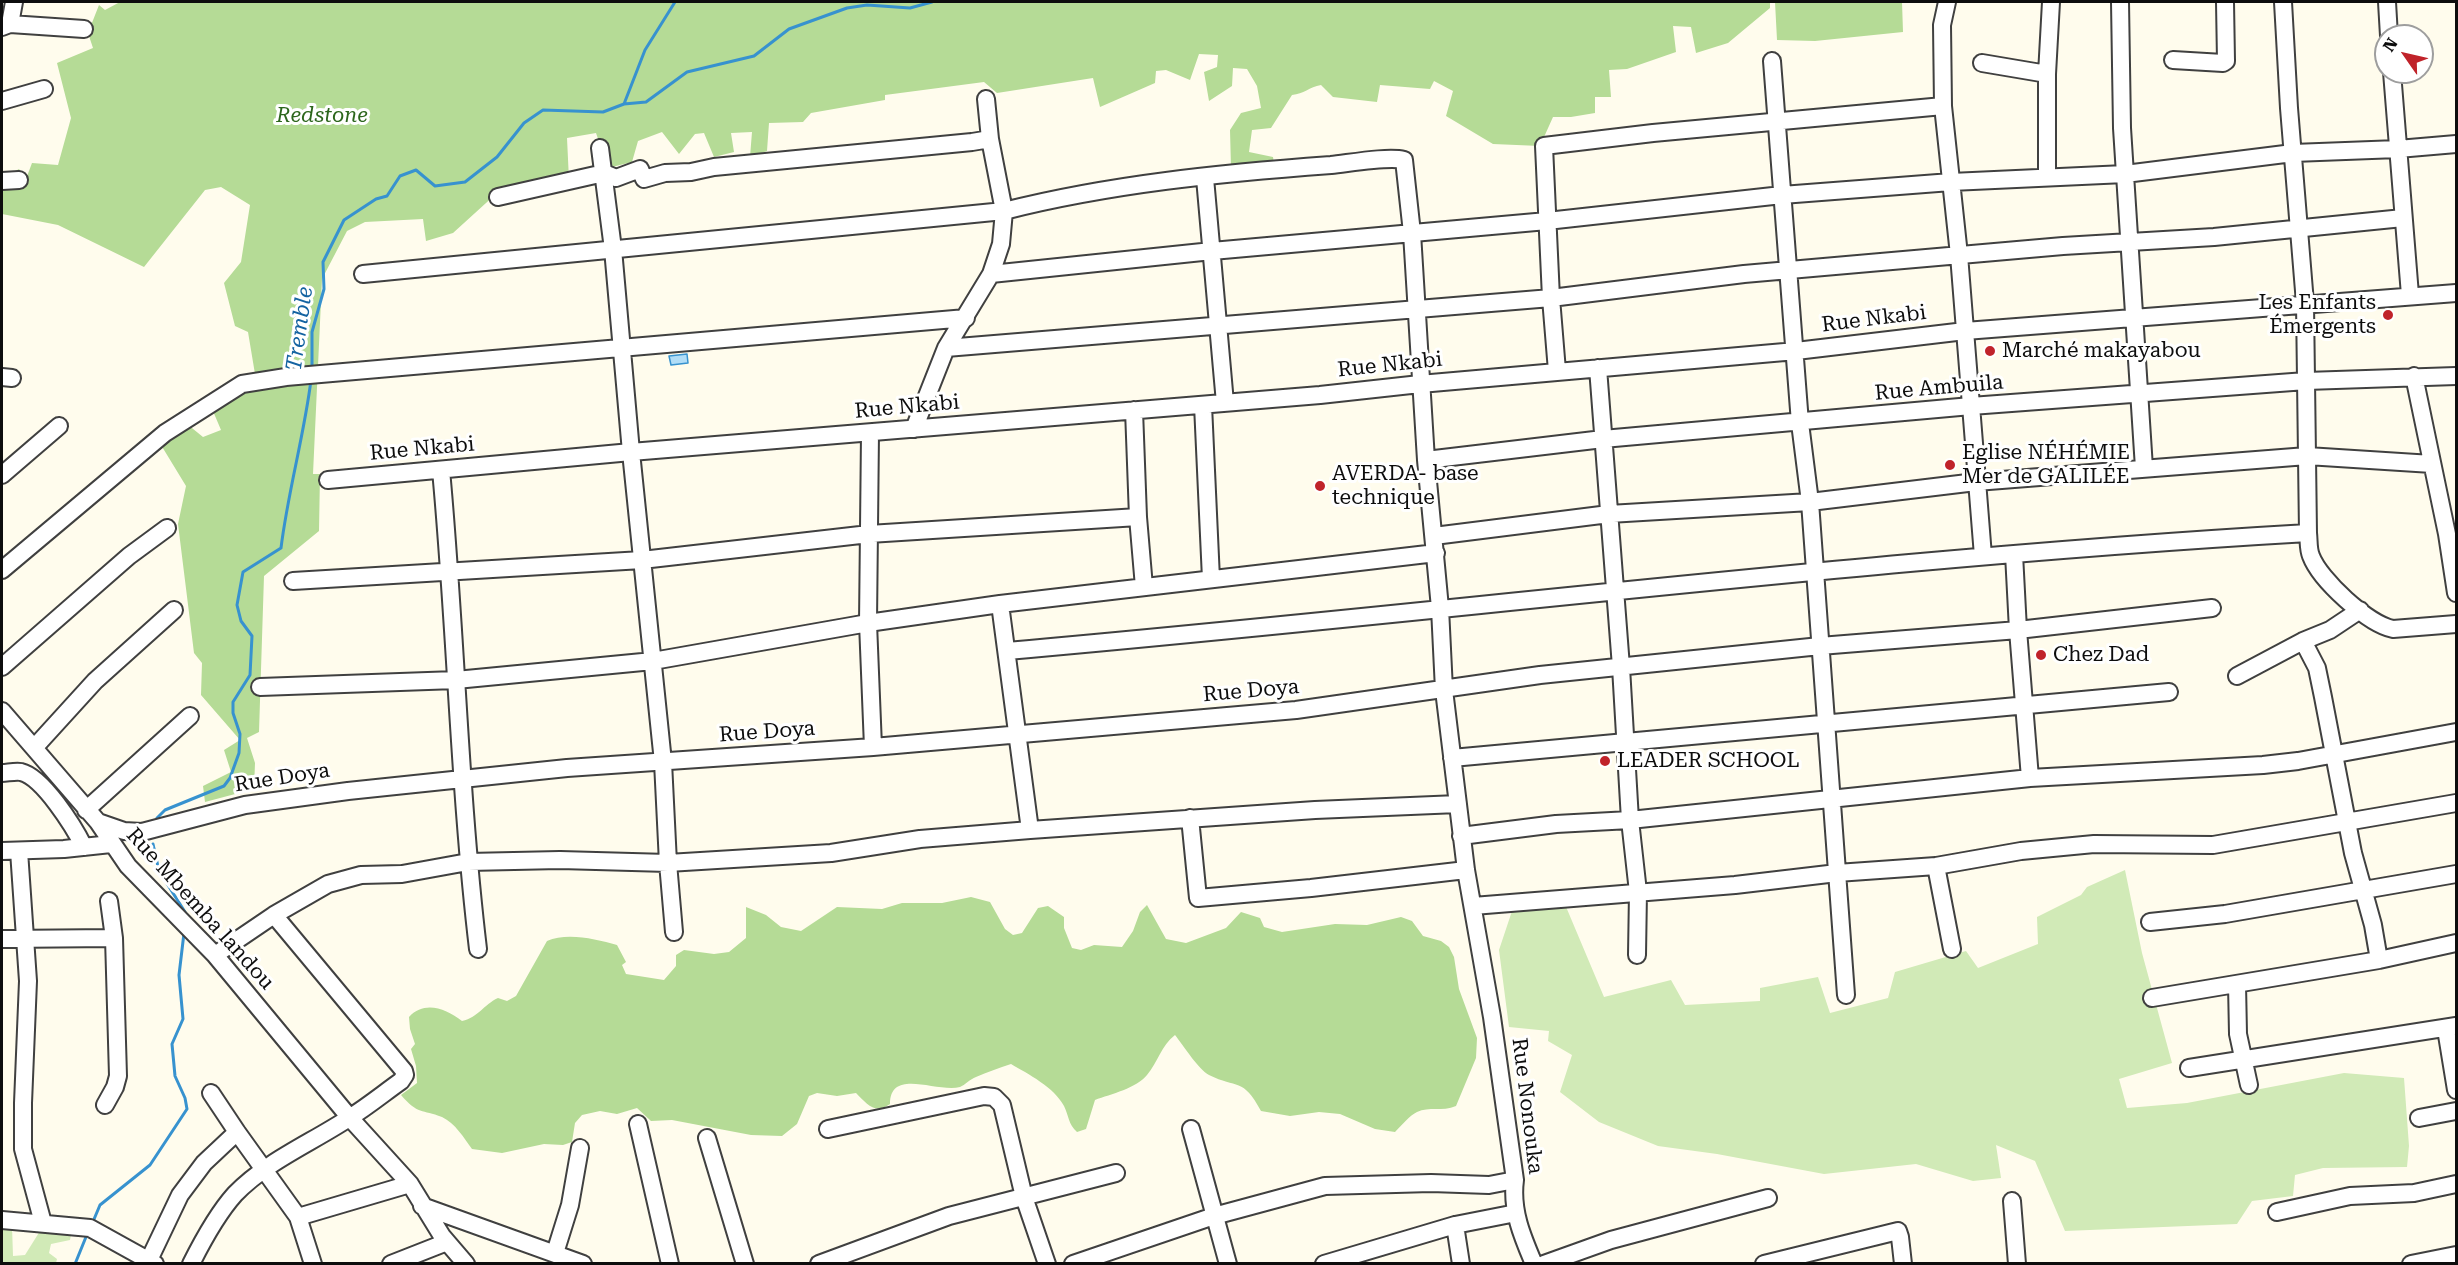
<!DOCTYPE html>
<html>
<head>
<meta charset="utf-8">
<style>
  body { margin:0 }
  #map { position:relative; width:2458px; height:1265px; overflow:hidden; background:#fffced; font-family:"Roboto Serif",serif }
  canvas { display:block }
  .frame { position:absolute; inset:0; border:3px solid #0d0d0d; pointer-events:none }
  .north { position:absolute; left:2374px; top:24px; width:60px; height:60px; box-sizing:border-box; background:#fff; border:2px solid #9e9e9e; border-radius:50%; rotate:304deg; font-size:16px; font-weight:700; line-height:24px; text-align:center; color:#0d0d0d }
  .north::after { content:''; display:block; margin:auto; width:21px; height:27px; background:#c0232a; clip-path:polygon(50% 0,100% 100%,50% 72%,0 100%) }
</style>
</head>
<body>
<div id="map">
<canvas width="2458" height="1265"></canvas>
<div class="frame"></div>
<div class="north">N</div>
</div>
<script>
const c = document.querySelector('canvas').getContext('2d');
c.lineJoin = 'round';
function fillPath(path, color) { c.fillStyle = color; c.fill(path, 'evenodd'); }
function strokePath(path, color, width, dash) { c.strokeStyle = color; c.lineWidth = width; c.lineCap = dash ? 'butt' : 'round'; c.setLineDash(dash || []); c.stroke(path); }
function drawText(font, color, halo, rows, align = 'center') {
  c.font = font + ' "Roboto Serif",serif'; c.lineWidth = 6; c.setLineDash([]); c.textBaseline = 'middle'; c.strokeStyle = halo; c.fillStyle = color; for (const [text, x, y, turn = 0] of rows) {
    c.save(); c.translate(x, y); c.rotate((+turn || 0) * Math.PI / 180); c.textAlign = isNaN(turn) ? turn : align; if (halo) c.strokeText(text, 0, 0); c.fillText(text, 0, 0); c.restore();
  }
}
const green = new Path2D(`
  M2125,870L2142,953L2172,1063L2119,1079L2127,1108L2187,1103L2344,1073L2404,1078L2409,1146L2407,1167L2323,1168L2295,1175L2293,1196L2252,1201L2237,1224L2065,1231L2035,1161L1996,1145L2001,1178L1973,1181L1916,1164L1824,1174L1717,1154L1658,1146L1599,1122L1560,1092L1572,1055L1548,1041L1549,1031L1509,1027L1499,950L1512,911L1564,902L1604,997L1671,980L1685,1005L1760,1001V988L1818,977L1830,1013L1888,998L1895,972L1966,951L1978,968L2038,944L2037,917L2081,895L2087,887Z
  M12,1226L13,1256L25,1255L40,1231L72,1230L70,1240L51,1244L49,1253L57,1259L56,1263L2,1264V1227Z`);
const forest = new Path2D(`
  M120,2H1770V8L1728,43L1696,53L1691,27L1673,26L1676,52L1627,69L1609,70L1611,97H1595V113L1571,117H1553L1540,146L1493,144L1446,116L1453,91L1434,81L1430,89L1380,85L1377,102L1333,97L1321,85C1309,87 1304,94 1292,95L1271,128L1252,130L1249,152L1273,157L1275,170L1231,168L1230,130L1241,113L1261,108L1257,86L1247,69L1233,68L1232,86L1209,101L1204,72L1217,67L1218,55L1199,54L1190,80L1166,70L1156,71L1155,83L1100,107L1093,78L997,93L984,82L885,95V100L811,113L803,122L769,123L767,151L750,157L752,132L731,133L734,152L714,157L704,133L695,134L679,154L662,132L638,141L632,162L608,168L596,133L567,138L569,180L497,193L453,233L426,241L423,219L365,222L347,231L322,279L313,474H320L319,531L264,576L259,732L247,738L255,763L254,789L205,802L203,786L231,772L224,750L240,740L201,695L202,663L194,653L178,524L186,486L161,445L187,424L203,437L221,430L210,404L255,374L248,332L235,326L224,283L241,262L250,205L221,187L205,190L144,267L58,225L2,214V179L19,169L26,179L32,163L58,165L71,118L57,63L93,48L88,33L99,5L105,10Z
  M1775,2H1902L1903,32L1815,41L1777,40Z
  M971,897L990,902L1005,929L1013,935L1022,933L1038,908L1048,906L1064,917V928L1072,948L1081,950L1094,945L1122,947L1133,931L1140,912L1147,905L1166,939L1186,943L1226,928L1241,912L1260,918L1264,927L1282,932L1335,924L1367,925L1401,917L1412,921L1423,936L1441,941L1449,947L1454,957L1459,989L1477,1038L1476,1058L1456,1106C1442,1112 1429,1106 1417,1112C1409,1116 1402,1125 1395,1132L1375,1129L1340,1114L1319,1112L1290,1116L1261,1111C1243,1077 1237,1089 1209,1075C1199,1070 1183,1045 1175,1035C1161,1046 1158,1062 1147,1075C1137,1088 1111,1094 1095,1100L1086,1129L1077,1132C1068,1124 1069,1116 1064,1106C1054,1087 1028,1074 1011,1064C999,1068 987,1072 976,1077C970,1079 965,1085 960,1087C937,1093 890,1067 890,1104C875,1115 867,1104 856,1093L837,1096L817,1093L809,1096L797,1124L782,1136L751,1135L672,1120L651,1121L637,1108L617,1114L600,1111L582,1115L575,1123L572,1142L563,1145L544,1144L502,1153L472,1149C464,1138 455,1123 442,1117C422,1109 418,1115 401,1095L417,1083L416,1066L411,1049L415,1044L410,1029L409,1017C425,1000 446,1009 462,1021C479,1017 483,1005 498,998L507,1001L516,996L547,941C567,932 596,939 617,945L626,962L622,965L626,974L664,980L676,966V955L684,950L714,954L729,952L746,938V907L766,915L781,927L801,931L837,907L882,909L902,903H942Z`);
const water = new Path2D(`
  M687,354L688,363L671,365L669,356Z`);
const stream = new Path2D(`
  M624,104L646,102L687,72L754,56L789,29L847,8L867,5L910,8L932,2
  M312,370V332L324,289L323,262L344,220L376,199L387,196L400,176L416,170L435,186L465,182L497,157L524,123L543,110L603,112L624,104L645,50L675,2
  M157,818L165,810L224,786L230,778L239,753L240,734L233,713V702L250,675L252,636L241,621L237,605L243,572L281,548C288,491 304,436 311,380
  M153,844L159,871L185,912
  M92,1224L100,1205L150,1165L187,1109L185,1098L175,1076L172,1044L183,1019L179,975L184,933
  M75,1264L88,1232`);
const minor = new Path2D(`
  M1947,2L1942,25L1943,106L1959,255L1983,556
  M2120,2L2122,128L2144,468
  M2283,2L2289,108L2305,303L2308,533C2309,541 2308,549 2311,556C2320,580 2368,624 2393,629L2456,624
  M2387,2L2389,36
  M10,24L14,2
  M2,27L10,24L84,29
  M2173,60L2223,63L2226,61L2225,2
  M1772,61L1800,423L1810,502L1846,995
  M1982,63L2047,74
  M2392,72L2410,295
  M2,101L44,89
  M600,148L613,249L631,452L663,762L668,863L674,932
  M2047,177V74L2051,2
  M1205,178L1225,403
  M2,181L19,180
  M498,197L604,173L616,178L640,169L644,179L665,173L691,172L714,167L972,142L990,139
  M363,274L1004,211C1110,184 1222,173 1331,165C1350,163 1388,156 1404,160L1412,233L1426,460L1440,608L1444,690L1466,870L1492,1017L1515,1180C1511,1210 1522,1236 1534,1264
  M991,274L1212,251L1547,221L1782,195L1951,182L2125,174L2293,153L2398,149L2456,144
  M946,348L1551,298L1744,274L2063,246L2214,237L2403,218
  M1598,368L1621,667L1630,820L1638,892L1637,955
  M1557,371L1551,298L1544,146L1653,133L1943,106
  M2414,376L2447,534L2456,593
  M2,377L12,378
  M1203,405L1211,579
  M1134,410L1138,517L1144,587
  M914,429L946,348L991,274L1001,244L1004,211L990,139L986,99
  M870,433L868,623L873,747
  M1426,460L1603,439L1971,406L2306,381L2456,376
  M441,470C456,630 459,790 478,949
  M2,475L59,426
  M328,480L631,452L1320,395L1420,384L1796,351L1965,331L2456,293
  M1434,536L1609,514L1810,502L1976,482L2307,456L2432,464
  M2014,554L2018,630L2030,778
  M2,570L165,433L242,384L286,377L966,318
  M293,581L642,560L869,534L1138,517
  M1000,604L1030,830
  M2303,641L2317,668L2323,697L2353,853L2373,925L2379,960
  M1007,651C1441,613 1873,558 2308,533
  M2,667L129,556L167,528
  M2237,676L2303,641L2330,630L2360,610
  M260,687L456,680L653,661L868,623L1000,604L1436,553
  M2,711L98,822L128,866L215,955L350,1118L410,1184L442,1236L466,1264
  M34,748L95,681L174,610
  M1452,758L2169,692
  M2,773C7,773 15,771 21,772C43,777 74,827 84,847
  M86,810L190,716
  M1190,818L1198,898L1311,888L1466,870
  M98,822L124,831L142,832L245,805L348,791L567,768L873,747L1296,710L1540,675L1820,646L2018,630L2212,608
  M1461,836L1556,824L1630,820L2030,778L2263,765L2298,761L2456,732
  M2,851L64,849L111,844
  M19,851L28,981L23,1103V1149L43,1223
  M1936,866L1952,949
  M1473,906L1735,885L1837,873L1936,866L2021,851L2094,844L2213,845L2456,803
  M2150,922L2225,914L2456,874
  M2,939L114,938
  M215,955L274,915L328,884L361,875L402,874L468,862L560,860L668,863L831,853L920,839L1030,830L1315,810L1458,804
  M2237,984L2238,1034L2249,1085
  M2152,998L2379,960L2456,943
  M2446,1029L2456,1090
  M2189,1068L2456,1026
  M211,1093L237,1132L298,1217L313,1264
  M105,1105L115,1087L118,1076L114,938L109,901
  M2419,1118L2456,1111
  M638,1124L670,1264
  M828,1129L984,1096L994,1097L1002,1105L1024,1197L1047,1264
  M1191,1129L1228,1264
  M707,1138L745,1264
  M2012,1201L2017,1264
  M422,1206L583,1264
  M2277,1212L2350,1196L2414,1193L2456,1184
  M298,1217L410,1184
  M2,1220L90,1228L155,1264
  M1455,1225L1461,1264
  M555,1253L570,1205L580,1148
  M149,1260L180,1195L204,1163L237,1132
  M191,1264C203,1240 217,1214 235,1194C267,1161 311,1143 349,1118C367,1107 384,1093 401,1081L405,1075L404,1071L274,915
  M391,1264L447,1242
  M819,1264L949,1216L1116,1173
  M1073,1264L1214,1216L1325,1186L1431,1183L1489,1185L1515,1180
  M1324,1264L1455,1225L1516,1213
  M1544,1264L1611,1240L1768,1198
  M1764,1264L1898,1231L1900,1237L1903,1264
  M2411,1264L2456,1255`);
const markers = [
  [2388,315,6,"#c0232a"],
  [1990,351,6,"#c0232a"],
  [1950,465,6,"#c0232a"],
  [1320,486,6,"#c0232a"],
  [2041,655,6,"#c0232a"],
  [1605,761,6,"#c0232a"]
];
const parkNames = [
  ["Redstone",322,116]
];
const poiNames = [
  ["Les Enfants",2376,303,"right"],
  ["Émergents",2376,327,"right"],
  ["Marché makayabou",2002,351],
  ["Eglise NÉHÉMIE",1962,453],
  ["Mer de GALILÉE",1962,477],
  ["AVERDA- base",1332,474],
  ["technique",1332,498],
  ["Chez Dad",2053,655],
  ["LEADER SCHOOL",1617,761]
];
const streetNames = [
  ["Rue Nkabi",1874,319,-7],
  ["Rue Nkabi",1390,365,-6],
  ["Rue Ambuila",1939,388,-5],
  ["Rue Nkabi",907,407,-5],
  ["Rue Nkabi",422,449,-5],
  ["Rue Doya",1251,691,-5],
  ["Rue Doya",767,732,-4],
  ["Rue Doya",282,778,-9],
  ["Rue Mbemba landou",200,909,48],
  ["Rue Nonouka",1527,1106,83]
];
const waterNames = [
  ["Tremble",300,329,-82]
];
fillPath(green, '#d1eab7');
fillPath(forest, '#b5db96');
fillPath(water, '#b1ddf7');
strokePath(water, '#3792cf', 1.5);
strokePath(stream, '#3792cf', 3);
strokePath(minor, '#404040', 20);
strokePath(minor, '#fff', 16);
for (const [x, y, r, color] of markers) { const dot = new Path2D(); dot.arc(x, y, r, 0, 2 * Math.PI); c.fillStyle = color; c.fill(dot); strokePath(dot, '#fff', 2); }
drawText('italic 21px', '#2c661c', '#fff', parkNames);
drawText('21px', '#0d0d0d', '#fff', poiNames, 'left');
drawText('21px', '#0d0d0d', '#fff', streetNames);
drawText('italic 22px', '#1463a1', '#fff', waterNames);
</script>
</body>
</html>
